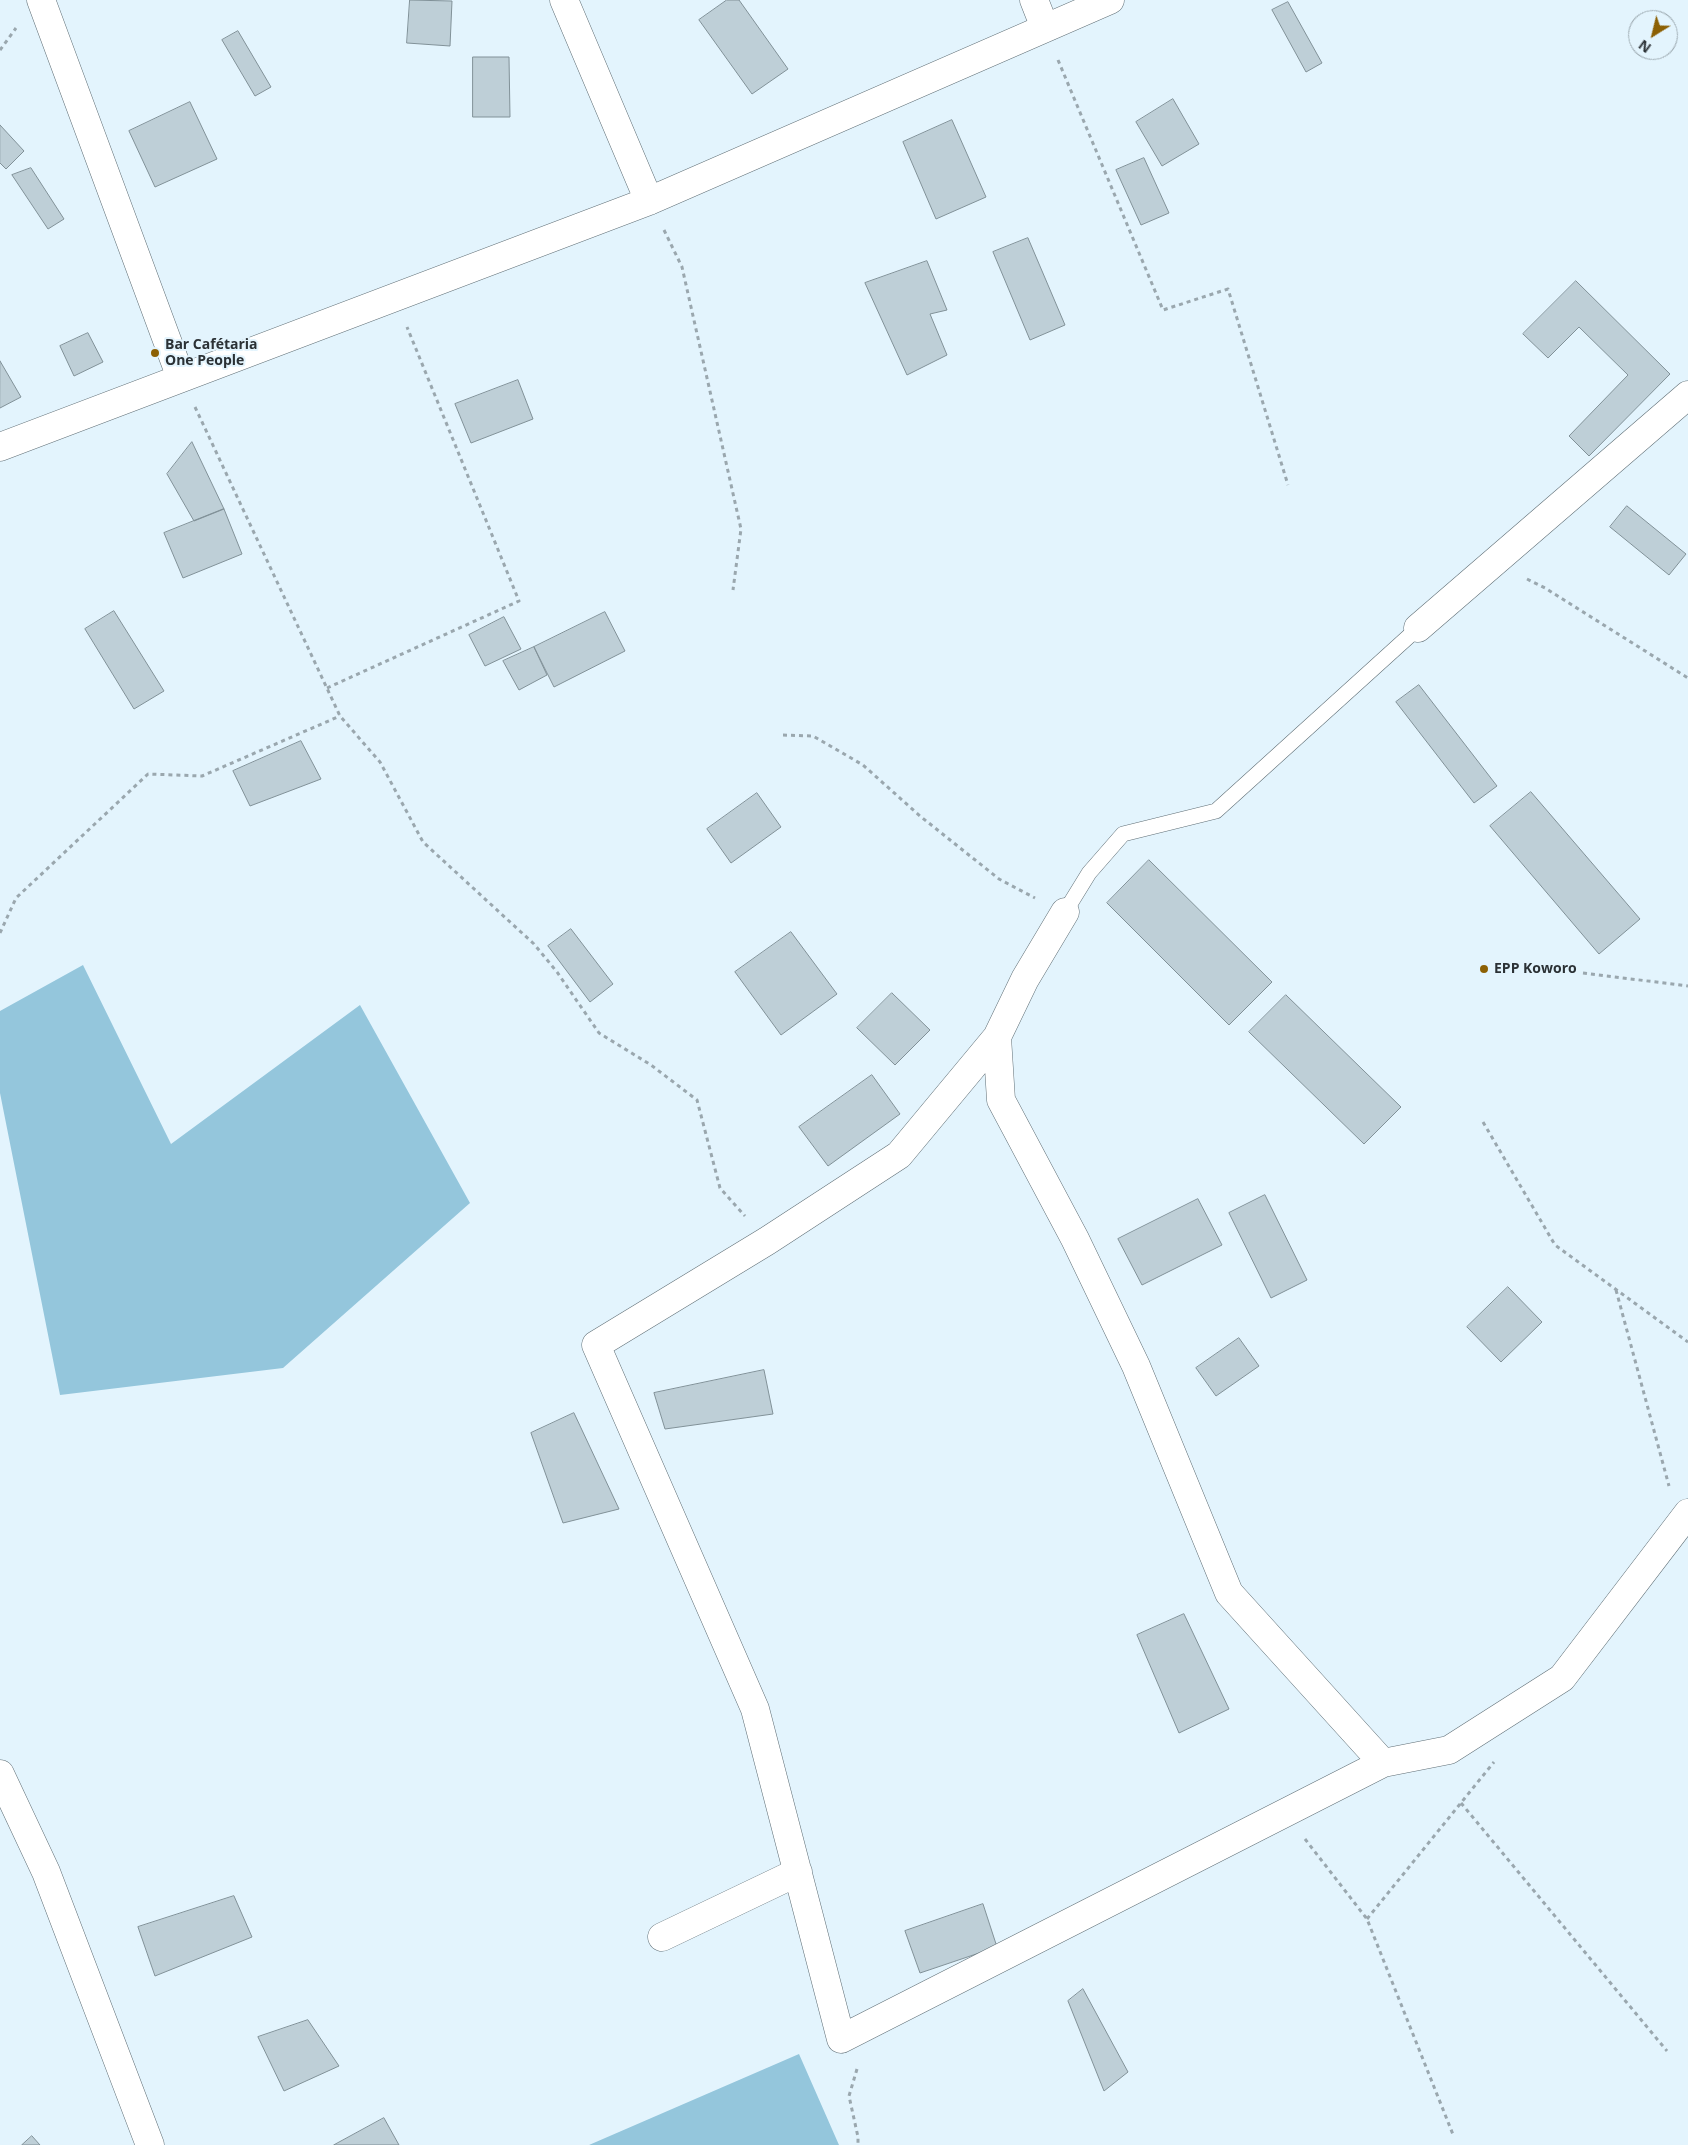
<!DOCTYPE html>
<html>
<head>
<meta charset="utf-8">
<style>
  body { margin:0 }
  #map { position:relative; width:1688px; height:2145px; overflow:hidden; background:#e3f4fd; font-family:"Open Sans",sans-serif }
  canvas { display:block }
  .north { position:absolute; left:1628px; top:10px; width:50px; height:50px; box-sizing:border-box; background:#e3f4fd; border:1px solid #99a6ad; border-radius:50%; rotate:216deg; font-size:14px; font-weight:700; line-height:20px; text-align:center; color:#2b3135 }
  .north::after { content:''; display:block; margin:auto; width:18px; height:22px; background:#8c6004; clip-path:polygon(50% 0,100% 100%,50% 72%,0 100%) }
</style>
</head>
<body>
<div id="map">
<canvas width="1688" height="2145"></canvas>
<div class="north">N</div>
</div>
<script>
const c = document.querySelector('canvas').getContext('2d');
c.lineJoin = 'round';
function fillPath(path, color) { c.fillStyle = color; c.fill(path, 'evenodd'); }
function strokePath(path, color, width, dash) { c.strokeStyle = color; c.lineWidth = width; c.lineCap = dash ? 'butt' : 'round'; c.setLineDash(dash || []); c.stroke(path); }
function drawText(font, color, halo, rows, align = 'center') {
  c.font = font + ' "Open Sans",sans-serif'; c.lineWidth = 4; c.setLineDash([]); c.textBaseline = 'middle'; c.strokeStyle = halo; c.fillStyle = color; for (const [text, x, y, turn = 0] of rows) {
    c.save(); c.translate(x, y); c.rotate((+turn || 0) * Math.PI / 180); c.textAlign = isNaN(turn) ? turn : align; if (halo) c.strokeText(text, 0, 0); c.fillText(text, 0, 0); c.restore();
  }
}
const green = new Path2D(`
  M83,965L171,1144L360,1005L470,1203L283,1368L60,1395L0,1093V1011Z
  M799,2054L839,2145H589Z`);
const building = new Path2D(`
  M410,0L452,1L450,46L407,43Z
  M727,0H739L788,69L752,94L699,20Z
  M1288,2L1322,63L1306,72L1272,10Z
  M238,31L271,87L255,96L222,40Z
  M473,57H509L510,117H473Z
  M1173,99L1199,144L1162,166L1136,122Z
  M190,102L217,159L155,187L129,131Z
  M952,120L986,197L936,219L903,142Z
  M0,125L24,151L6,169L0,163Z
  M1144,158L1169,213L1141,225L1116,170Z
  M31,168L64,219L48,229L12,175Z
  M1028,238L1065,325L1030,340L993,252Z
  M927,261L947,310L930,314L947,355L907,375L865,283Z
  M1576,281L1670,374L1589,456L1569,436L1628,375L1579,327L1548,358L1523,334Z
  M88,333L103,362L74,376L60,346Z
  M0,361L21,397L0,408Z
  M518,380L533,419L471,443L455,404Z
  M192,442L224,509L194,521L167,474Z
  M1627,506L1686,554L1669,575L1610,527Z
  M224,509L242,554L183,578L164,533Z
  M114,611L164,691L134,709L85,629Z
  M605,612L625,651L554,687L534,647Z
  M504,617L521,649L485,666L469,635Z
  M534,647L547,675L519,690L503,661Z
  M1419,685L1497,786L1474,803L1396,702Z
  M301,741L321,779L250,806L233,771Z
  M1531,792L1640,919L1599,954L1490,826Z
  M757,793L781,827L731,863L707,829Z
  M1149,860L1272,982L1229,1025L1107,903Z
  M571,929L613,984L590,1002L548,946Z
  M791,932L837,994L781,1035L735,972Z
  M892,993L930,1030L895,1065L857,1028Z
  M1286,995L1401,1107L1364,1144L1249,1032Z
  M872,1075L900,1114L828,1166L799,1127Z
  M1265,1195L1307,1280L1271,1298L1229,1213Z
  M1198,1199L1222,1245L1142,1285L1118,1239Z
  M1508,1287L1542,1322L1501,1362L1467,1327Z
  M1239,1338L1259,1366L1216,1396L1196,1368Z
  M764,1370L773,1414L665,1429L654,1393Z
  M574,1413L619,1509L563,1523L531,1433Z
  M1184,1614L1229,1709L1179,1733L1137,1635Z
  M234,1896L252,1937L155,1976L138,1927Z
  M983,1904L997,1947L920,1973L905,1931Z
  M1083,1989L1128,2072L1104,2091L1068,2001Z
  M308,2020L339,2066L284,2091L258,2037Z
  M384,2118L399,2145H334Z
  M32,2136L40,2145H22Z`);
const path = new Path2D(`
  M0,50L16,28
  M1058,60L1163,310L1228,289L1288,485
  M664,230L682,267L741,529L733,590
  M195,407L340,716L380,762L423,842L534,944L557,972L599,1033L651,1065L697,1100L720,1188L745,1216
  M1527,579L1545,588L1688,678
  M327,688L519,601L407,327
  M783,735L813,736L863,765L920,816L999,879L1035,898
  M0,933L16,898L148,774L202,776L340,716
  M1583,973L1688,986
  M1483,1122L1555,1245L1688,1342
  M1616,1290L1669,1486
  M1461,1803L1667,2051
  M1305,1839L1367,1919L1454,2137
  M1367,1919L1494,1762
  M857,2069L849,2096L858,2137V2145`);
const lane = new Path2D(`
  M1065,912L1089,873L1123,834L1216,811L1418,628`);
const street = new Path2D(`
  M41,0L181,378
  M564,0L649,201
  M1034,0L1045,28
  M0,447L649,201L1110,0
  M1418,628L1688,395
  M1065,912L1025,979L997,1037L899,1155L767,1241L596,1345L755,1709L841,2039L1383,1763L1449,1750L1562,1678L1688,1513
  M997,1037L1001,1100L1075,1239L1136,1366L1229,1593L1383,1763
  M0,1774L46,1872L150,2145
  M662,1937L798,1872`);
const markers = [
  [155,353,5,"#8c6004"],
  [1484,969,5,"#8c6004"]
];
const poiNames = [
  ["Bar Cafétaria",165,345],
  ["One People",165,361],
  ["EPP Koworo",1494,969]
];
fillPath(green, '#94c6dc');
fillPath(building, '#becfd7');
strokePath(building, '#819198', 1);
strokePath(lane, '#606f76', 16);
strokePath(street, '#606f76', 29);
strokePath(path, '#9aa7ae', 3, [4, 4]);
strokePath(lane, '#fff', 15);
strokePath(street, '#fff', 28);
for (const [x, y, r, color] of markers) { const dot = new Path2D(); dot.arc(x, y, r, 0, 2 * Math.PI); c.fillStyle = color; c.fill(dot); strokePath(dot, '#e3f4fd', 2); }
drawText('bold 14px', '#2b3135', '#e3f4fd', poiNames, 'left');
</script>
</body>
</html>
